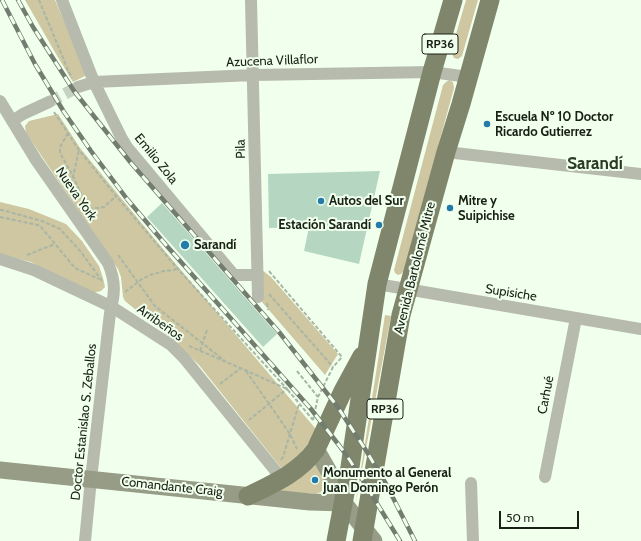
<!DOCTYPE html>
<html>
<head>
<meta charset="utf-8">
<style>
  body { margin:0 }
  #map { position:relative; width:641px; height:541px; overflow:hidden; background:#f1ffed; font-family:Cabin,sans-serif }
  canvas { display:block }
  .scale { position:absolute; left:499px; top:511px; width:80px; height:18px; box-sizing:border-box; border:2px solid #192116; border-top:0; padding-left:5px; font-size:12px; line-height:14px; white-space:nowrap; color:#192116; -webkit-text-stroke:3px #f1ffed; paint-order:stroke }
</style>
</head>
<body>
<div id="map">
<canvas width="641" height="541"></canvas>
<div class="scale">50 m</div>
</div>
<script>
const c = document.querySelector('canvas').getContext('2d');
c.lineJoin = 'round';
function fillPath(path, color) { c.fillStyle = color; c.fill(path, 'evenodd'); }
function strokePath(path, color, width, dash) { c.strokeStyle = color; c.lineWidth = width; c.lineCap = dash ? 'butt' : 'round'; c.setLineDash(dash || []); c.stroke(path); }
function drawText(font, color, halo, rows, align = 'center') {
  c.font = font + ' Cabin,sans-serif'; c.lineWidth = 4; c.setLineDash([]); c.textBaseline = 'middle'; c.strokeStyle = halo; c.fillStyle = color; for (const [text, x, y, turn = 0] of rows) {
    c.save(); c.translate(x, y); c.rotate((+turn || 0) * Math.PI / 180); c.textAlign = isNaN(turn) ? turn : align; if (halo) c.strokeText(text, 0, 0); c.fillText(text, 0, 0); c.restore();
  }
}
const green = new Path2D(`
  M25,0H55L87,75L73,82L56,54Z
  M466,0H478L462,56L458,59L454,58L451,51Z
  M449,80L453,82L454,88L404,271L401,274L398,275L395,273L394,270L443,85L446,82Z
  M58,114L80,148L158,243L315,428L316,433L289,468L282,469L199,365L174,341L125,301L123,297L121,277L118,269L26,133L25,126L29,121Z
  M0,202L29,209L66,224L82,241L99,266L103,278L105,287L101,291L93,293L31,262L0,254Z
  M262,270L271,277L338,354L325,375L262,302Z
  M385,315L391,316L355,507Z
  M314,460L331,489L315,494L276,492Z`);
const building = new Path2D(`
  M380,171L359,264L304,251L309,227L269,228L268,174Z
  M162,203L277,334L263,347L147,217Z`);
const streetTunnel = new Path2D(`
  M49,102L78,87`);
const path = new Path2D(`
  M39,0L68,70L72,78
  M54,112L79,150L116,196L177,268L287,389L249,420
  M68,133L60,147V153L73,176L93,221
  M70,190L79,150
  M89,209L104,207L116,196
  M0,210H2L42,221L60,229L81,252L102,281
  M0,217L38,225L41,227L75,268L99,279
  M27,255L55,244
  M118,255L155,306L225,361
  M269,271L342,357L333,367L318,397L313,420
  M125,292L142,279L150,275L164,271L174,270L177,268
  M269,294L333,367
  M267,303L268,310
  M189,346L245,370L287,389L313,420
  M200,351L207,330
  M246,371L290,434L297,449
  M297,371L318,397
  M220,384L241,368
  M281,460L283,457L299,404`);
const street = new Path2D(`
  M62,0L94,82L121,137L127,147L234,275H258
  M251,0L258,297
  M78,87L94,82L253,75L432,72L468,77
  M0,101L36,160L108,263C116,282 115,294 110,313L91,479L85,541
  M12,121L23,114L49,102
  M446,152L641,174
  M0,259L34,270L112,307L171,345L184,358L274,469L281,479
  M377,284L641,329
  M545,477L576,318
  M471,483L473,541`);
const secondary = new Path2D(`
  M316,449L332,477L344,503L374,541
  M0,470L310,502L344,503`);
const primary = new Path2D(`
  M248,496C273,484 300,472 316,449L343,391L362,356
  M336,541L350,467L377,284L432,72L453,0
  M362,541L401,315L446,152L461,104L490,0`);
const rail = new Path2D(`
  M2,0L35,64L64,112L91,151L127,199L166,245L311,409L345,453L362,479L400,541
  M18,0L33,27L74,91L131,163L279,332L337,406L367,452L386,484L415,541`);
const markers = [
  [487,124,4,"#237baa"],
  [321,201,4,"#237baa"],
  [450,208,4,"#237baa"],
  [379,225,4,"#237baa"],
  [185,245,5,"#237baa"],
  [315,480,4,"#237baa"]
];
const shields = [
  [440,44,36],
  [385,409,36]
];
const shieldNames = [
  ["RP36",440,44],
  ["RP36",385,409]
];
const streetNames = [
  ["Azucena Villaflor",272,61,-2],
  ["Pila",241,149,-91],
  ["Emilio Zola",156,159,51],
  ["Nueva York",76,194,55],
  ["Avenida Bartolomé Mitre",415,268,-76],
  ["Supisiche",511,293,9],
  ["Arribeños",160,323,35],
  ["Carhué",546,395,-79],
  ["Doctor Estanislao S. Zeballos",84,422,-84],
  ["Comandante Craig",172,487,6]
];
const poiNames = [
  ["Escuela Nº 10 Doctor",495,117],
  ["Ricardo Gutierrez",495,132],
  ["Autos del Sur",329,201],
  ["Mitre y",458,201],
  ["Suipichise",458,216],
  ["Estación Sarandí",371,225,"right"],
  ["Sarandí",194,245],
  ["Monumento al General",323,473],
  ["Juan Domingo Perón",323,488]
];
const districtNames = [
  ["Sarandí",595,164]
];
fillPath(green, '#cec7a1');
fillPath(building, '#b5d7c2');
strokePath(streetTunnel, '#c6d3c2', 12, [12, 6]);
strokePath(path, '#a9b5a5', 2, [4, 2]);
strokePath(street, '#b7bbad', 12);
strokePath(secondary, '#979c87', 17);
strokePath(primary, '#80866c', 19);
strokePath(rail, '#737d6f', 4.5);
strokePath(rail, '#f1ffed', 3, [9]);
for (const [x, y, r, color] of markers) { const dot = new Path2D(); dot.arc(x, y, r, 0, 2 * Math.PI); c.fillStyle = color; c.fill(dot); strokePath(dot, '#f1ffed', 1.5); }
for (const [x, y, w] of shields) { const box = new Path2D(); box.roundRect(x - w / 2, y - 10, w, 20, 3); c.fillStyle = '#f1ffed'; c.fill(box); strokePath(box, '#192116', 1); }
drawText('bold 12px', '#192116', null, shieldNames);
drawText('13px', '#192116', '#f1ffed', streetNames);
drawText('bold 13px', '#192116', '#f1ffed', poiNames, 'left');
drawText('bold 17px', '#293b24', '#f1ffed', districtNames);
</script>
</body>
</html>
